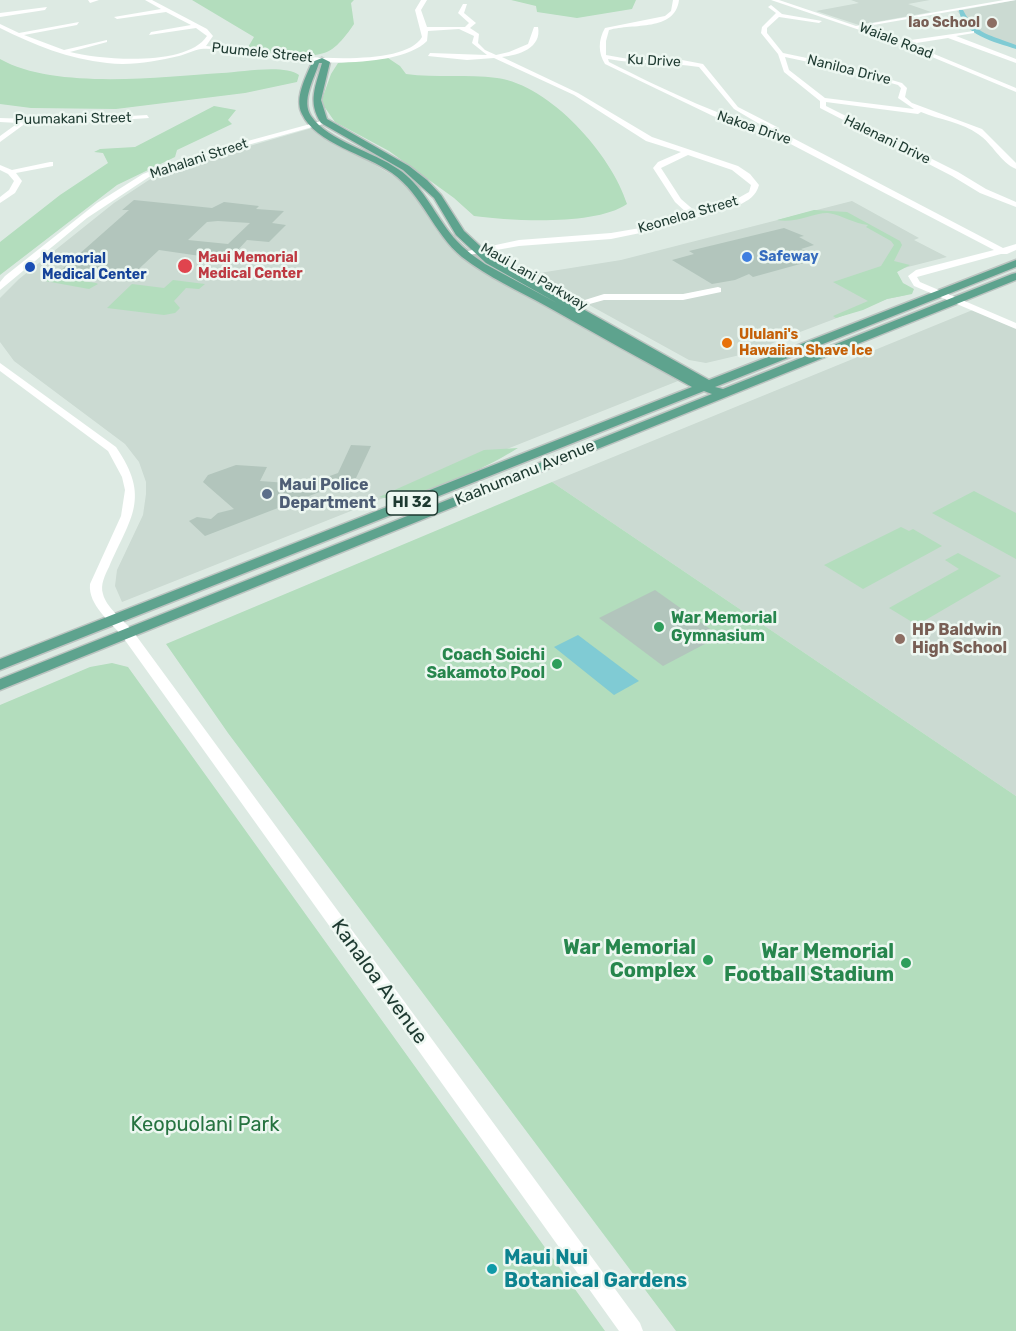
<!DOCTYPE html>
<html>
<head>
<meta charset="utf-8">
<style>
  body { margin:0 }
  canvas { display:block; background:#ddeae3 }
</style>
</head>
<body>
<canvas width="1016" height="1331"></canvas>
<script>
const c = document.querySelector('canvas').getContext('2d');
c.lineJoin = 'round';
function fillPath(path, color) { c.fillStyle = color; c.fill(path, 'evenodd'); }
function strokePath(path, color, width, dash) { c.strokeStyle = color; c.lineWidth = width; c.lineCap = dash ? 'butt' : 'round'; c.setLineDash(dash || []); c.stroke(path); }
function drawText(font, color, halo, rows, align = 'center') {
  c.font = font + ' Rubik,sans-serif'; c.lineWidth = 5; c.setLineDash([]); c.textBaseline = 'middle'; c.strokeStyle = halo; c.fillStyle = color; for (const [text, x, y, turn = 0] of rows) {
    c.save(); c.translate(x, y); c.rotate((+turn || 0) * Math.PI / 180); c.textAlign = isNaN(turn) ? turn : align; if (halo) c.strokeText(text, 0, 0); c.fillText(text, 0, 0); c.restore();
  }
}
const built = new Path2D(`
  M851,0H930L908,4L931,12L859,25L816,11L859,3Z
  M1016,0V48L978,34L957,11Z
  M312,128L397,178L413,190L438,232L460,255L678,381L122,602L115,586L117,570L143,515L146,494V482L139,462L125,444L14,361L0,342V298L19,279L114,203L155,176L201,160Z
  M852,201L919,238L914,240L947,257L900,269L894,275L906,295L887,299L779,340L757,351L706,363L689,360L533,274L621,260Z
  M975,309L1016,326V796L552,482Z`);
const green = new Path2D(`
  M192,0H354L351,3L354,24C348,33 336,50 324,53C301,60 273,54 249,50L247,49L254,37Z
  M511,0H636L632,9L577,18L537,12L536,6Z
  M388,58L400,66L406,74C436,78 467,74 497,78C550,85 612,155 627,204C595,226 512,221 474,216L454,198L389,151L335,122L321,102L331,74L338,63Z
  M0,59C55,90 160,77 222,73C241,72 285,64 299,75L297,82L245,93L116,109L31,108L0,104Z
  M214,106L236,110L228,120L232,124L177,150L175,157L117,185L0,275V242L60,195L108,163L103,153L94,152L100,149L135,147Z
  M814,210L847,212L900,241L902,245L894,261L910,265L897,272L903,283L914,289L912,294L887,299L863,310L836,318L833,316L868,301L833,282L881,266L894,245L891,241L866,227L868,225C855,224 842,215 828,213C816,212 794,224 777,220Z
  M56,277L96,283L98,284L89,289L45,281Z
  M173,280L205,284L199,289L186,288L174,301L180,308L175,313L164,315L107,308L132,284L164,288Z
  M518,448C490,466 411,505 379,497L484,450Z
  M552,482L1016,796V1331H676L228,733L166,644Z
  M974,491L1016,513V559L932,513Z
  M901,527L909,531L913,529L942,546L863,589L824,565Z
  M958,553L1001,576L917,625L889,608L959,569L945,560Z
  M112,663L128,667L605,1331H0V705L90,667Z`);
const water = new Path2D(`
  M578,635L639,681L614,695L554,647Z`);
const canal = new Path2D(`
  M959,10H963C976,35 991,35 1016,45V49C995,42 962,35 959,10Z`);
const building = new Path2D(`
  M134,200L212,208L224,202L259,206L256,209L284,211L272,223L286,225L269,242L247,240L236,252L231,251L221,259L159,250L128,279L87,276L89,274L60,271L129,210H122ZM218,221L250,223L228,244L188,240L207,222Z
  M784,228L804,236L799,237L814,245L801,249L815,256L807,258L811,261L753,277L749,274L735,280L712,284L672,260L694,254L689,251Z
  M351,445L371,446L356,478L205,536L189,521L197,517L211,519L218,513L234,509L203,482L208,475L236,465L267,467L260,481L315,485L316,481L338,473Z
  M655,590L720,636L663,666L599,618Z`);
const minor = new Path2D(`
  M88,0H99L90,3Z
  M145,0H152L207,29L213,36L206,46C246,50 399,76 422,37L415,10L421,0H427L421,10L427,27H465L469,23L458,13L463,4H467L464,13L476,23L470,28L479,34L478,43L485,50L496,55L509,52L528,44L534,27H538C542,48 519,55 502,57L578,93L652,137L738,166L750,174L759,185C756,196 749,200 739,205L650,231L611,239L519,246L463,256V252L519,240L611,233L646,227L688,214L675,202L653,168L658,162L681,152L646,141L574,95L494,58L467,60L428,56L430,53L487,55L472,43L474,36L459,29L428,31L427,41C397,71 295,63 255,56C241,54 214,47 201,49C194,50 186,54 179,56C156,61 132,66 107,63C69,59 34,45 0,28V24L19,33L79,22L77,25L24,35L64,50L107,40V42L70,52C101,60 187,67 207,36L196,28L149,35L151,32L191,25L166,12L117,19L114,17L161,9ZM688,155L732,170L751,185L749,192L733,201L696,212L681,199L661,168Z
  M673,0H679C675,32 633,23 609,30L606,41V55L634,60H682L703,64L738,107L779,128V132H773L734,109L699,67C668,62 638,65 608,59L609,62C667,91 724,119 787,135L1003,248L1016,244V250L1007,254H1001L917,277L920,282L1016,323V329L914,286L908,276L916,270L994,250L781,139L713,116L605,64C598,53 598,40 605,28L665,16L671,11Z
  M771,0H779L856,26L1004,0H1016L862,27L904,41L974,31V33L956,36L1016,59V63L948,38L910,44L1016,88V92L901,44Z
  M771,5L782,14L822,21L819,23L779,17L767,28V33L783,53L840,65L902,83L907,88L905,97L912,103L982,129L1016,163V169C1000,162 993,144 978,134C962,122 940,120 921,112L918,114L826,102V106L958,172L986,189L1016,202V207L980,193L952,176L820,108V101L784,72L778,54L761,33L762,27L776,13L768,7ZM785,57L837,68L898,85L901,88L898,98L914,109L825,98L789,70Z
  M47,7L45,10L0,17V13Z
  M147,115L149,118L60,124L26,123L0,142V136L18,123L0,122V118L60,120Z
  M325,120L327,123L190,161L149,177L87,218L0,290V282L5,276L97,203L143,174L185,158Z
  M50,162H53V166L16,173L22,181L15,193L0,203V197L9,190L14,181L8,174L0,170V165L12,170Z
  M718,287L721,288V292L683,300H604L561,312L556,309L604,294H683Z
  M0,363L116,447C151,498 131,517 109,567C105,575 100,585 103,594C106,607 123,620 132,630L640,1323L643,1331H619L122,636C110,621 88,605 90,584L121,516L125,490L122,477L108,451L0,371Z`);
const major = new Path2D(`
  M322,58L330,62L321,100L327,119L409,166L427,180L441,195L464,231L494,259L709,380L1016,260V267L715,387L723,389L1012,274L1016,273V280L0,690V679L712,394L704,391L0,670V659L692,387C644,361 596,334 548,307C519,291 488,277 462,257C433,233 423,195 392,173C367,155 315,143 302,114C294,98 306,77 312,62ZM319,63H322C316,85 307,102 321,123L403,170L434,198L456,235L486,263L557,303L485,264C472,255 460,246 450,233C433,211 422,185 398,169C374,152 328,141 311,116C301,101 314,79 319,63Z`);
const markers = [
  [992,23,6,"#8d6e63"],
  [747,257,6,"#3f7fe0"],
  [185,266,8,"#e0444e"],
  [30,267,6,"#1a4fb4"],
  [727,343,6,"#e8710a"],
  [267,494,6,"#5c6f8a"],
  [659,627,6,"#2e9e5b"],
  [900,639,6,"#8d6e63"],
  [557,664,6,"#2e9e5b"],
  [708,960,6,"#2e9e5b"],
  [906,963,6,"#2e9e5b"],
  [492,1269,6,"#0f9aa8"]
];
const farEducationnames = [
  ["Iao School",980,23]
];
const farStreetnames = [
  ["Waiale Road",896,41,21],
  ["Puumele Street",262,53,6],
  ["Ku Drive",654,61,3],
  ["Naniloa Drive",849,70,14],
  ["Puumakani Street",73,119,-1],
  ["Nakoa Drive",754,128,19],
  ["Halenani Drive",887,140,26],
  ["Mahalani Street",199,159,-18],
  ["Keoneloa Street",688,215,-16],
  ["Maui Lani Parkway",534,277,30]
];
const farShopnames = [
  ["Safeway",759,257]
];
const farHealthnames = [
  ["Maui Memorial",198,258],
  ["Medical Center",198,274]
];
const farTransitnames = [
  ["Memorial",42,259],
  ["Medical Center",42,275]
];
const farFoodnames = [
  ["Ululani's",739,335],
  ["Hawaiian Shave Ice",739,351]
];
const shields = [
  [412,503,51]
];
const shieldNames = [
  ["HI 32",412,503]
];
const streetNames = [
  ["Kaahumanu Avenue",525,473,-22]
];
const serviceNames = [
  ["Maui Police",279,485],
  ["Department",279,503]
];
const leisureNames = [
  ["War Memorial",671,618],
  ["Gymnasium",671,636],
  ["Coach Soichi",545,655,"right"],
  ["Sakamoto Pool",545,673,"right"]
];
const educationNames = [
  ["HP Baldwin",912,630],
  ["High School",912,648]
];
const nearLeisurenames = [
  ["War Memorial",696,948],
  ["Complex",696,971],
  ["War Memorial",894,952],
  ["Football Stadium",894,975]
];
const nearStreetnames = [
  ["Kanaloa Avenue",379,982,54]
];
const nearParknames = [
  ["Keopuolani Park",205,1125]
];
const nearCulturenames = [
  ["Maui Nui",504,1258],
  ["Botanical Gardens",504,1281]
];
fillPath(built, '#cbdad2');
fillPath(green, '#b3ddbd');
fillPath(water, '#80cbd4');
fillPath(canal, '#80cbd4');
fillPath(building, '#b2c5bc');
strokePath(major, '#bcc4c1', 3);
fillPath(minor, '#fff');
fillPath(major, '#5ea38e');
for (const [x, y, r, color] of markers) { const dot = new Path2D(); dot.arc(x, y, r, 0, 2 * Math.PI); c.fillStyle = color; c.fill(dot); strokePath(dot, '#edf7f1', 2); }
drawText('bold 14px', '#785e54', '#edf7f1', farEducationnames, 'right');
drawText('14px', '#1e3a31', '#edf7f1', farStreetnames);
drawText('bold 14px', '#366cbe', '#edf7f1', farShopnames, 'left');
drawText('bold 14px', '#be3a42', '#edf7f1', farHealthnames, 'left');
drawText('bold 14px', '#164399', '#edf7f1', farTransitnames, 'left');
drawText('bold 14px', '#c56008', '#edf7f1', farFoodnames, 'left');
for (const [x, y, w] of shields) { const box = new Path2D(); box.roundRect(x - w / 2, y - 12, w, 24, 4.5); c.fillStyle = '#edf7f1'; c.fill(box); strokePath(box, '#1e3a31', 1.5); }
drawText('bold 15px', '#1e3a31', null, shieldNames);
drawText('16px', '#1e3a31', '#edf7f1', streetNames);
drawText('bold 16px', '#4e5e75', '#edf7f1', serviceNames, 'left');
drawText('bold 16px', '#27864d', '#edf7f1', leisureNames, 'left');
drawText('bold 16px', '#785e54', '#edf7f1', educationNames, 'left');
drawText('bold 20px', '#27864d', '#edf7f1', nearLeisurenames, 'right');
drawText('20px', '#1e3a31', '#edf7f1', nearStreetnames);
drawText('20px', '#267340', '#edf7f1', nearParknames);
drawText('bold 20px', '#0d838f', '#edf7f1', nearCulturenames, 'left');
</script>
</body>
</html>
